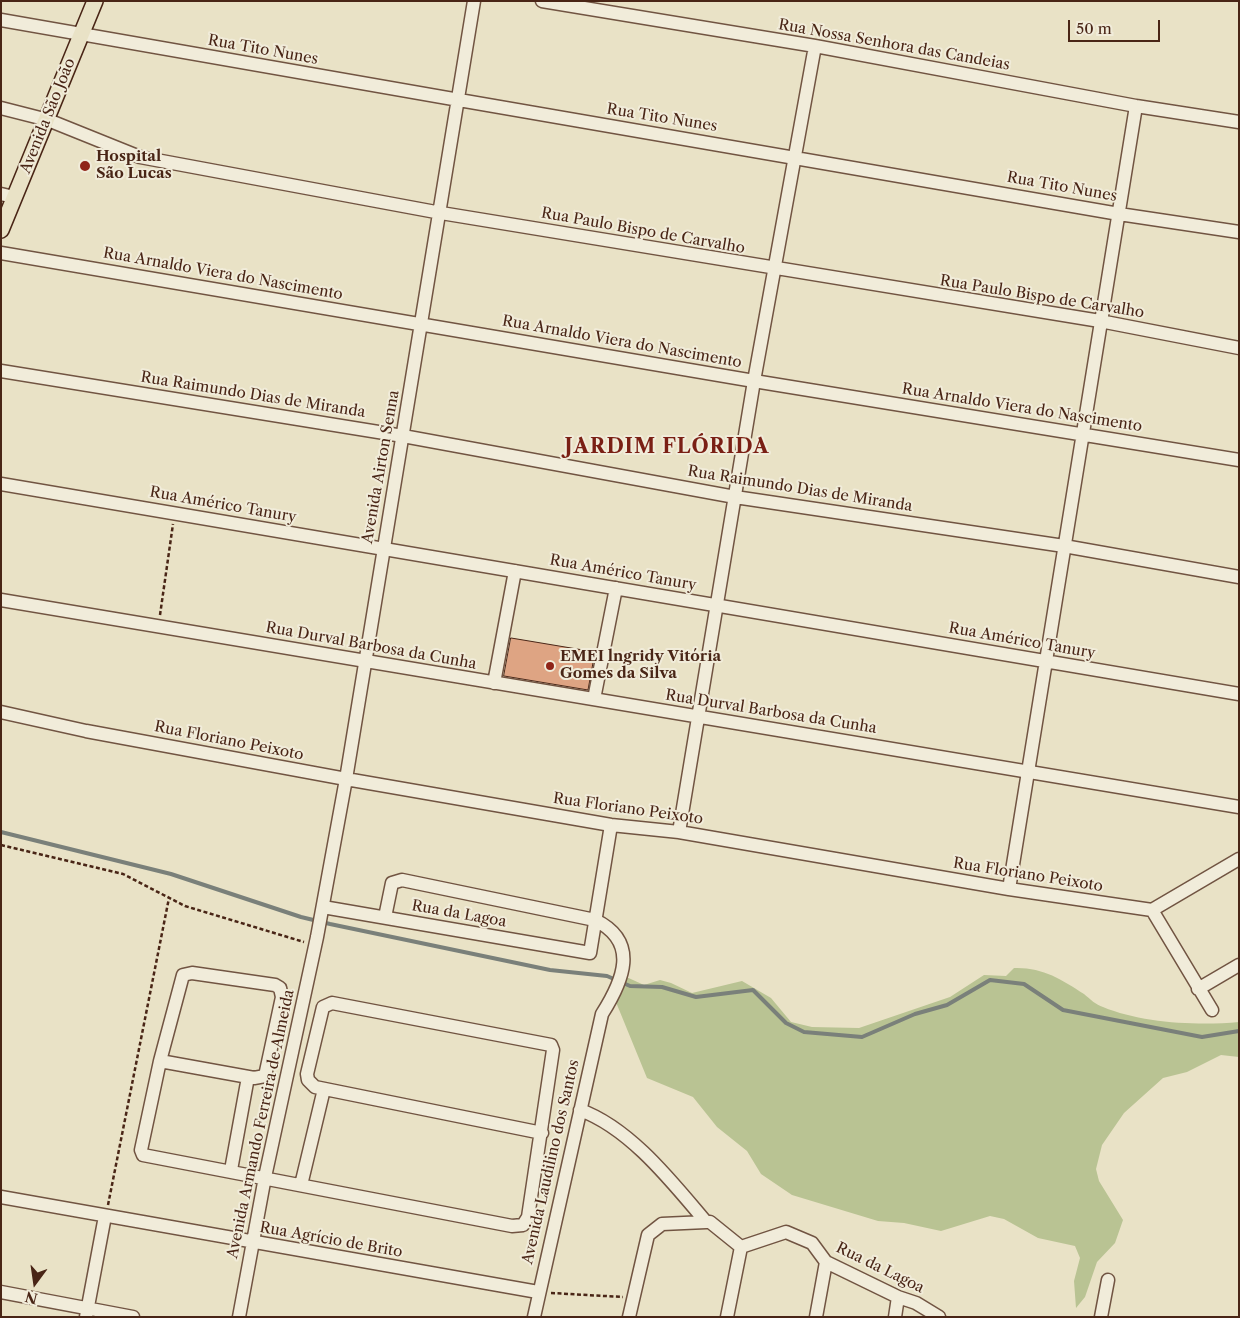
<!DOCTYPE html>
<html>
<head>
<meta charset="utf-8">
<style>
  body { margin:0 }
  #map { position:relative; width:1240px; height:1318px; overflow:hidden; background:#e9e2c6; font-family:"Libre Caslon Text",serif }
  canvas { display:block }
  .frame { position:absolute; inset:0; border:2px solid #492516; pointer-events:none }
  .north { position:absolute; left:10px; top:1258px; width:50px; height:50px; -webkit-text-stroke:4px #f1ecda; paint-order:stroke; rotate:194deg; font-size:14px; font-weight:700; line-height:20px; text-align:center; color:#492516 }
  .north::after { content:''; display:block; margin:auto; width:18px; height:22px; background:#492516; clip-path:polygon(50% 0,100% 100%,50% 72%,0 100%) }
  .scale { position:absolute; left:1068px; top:20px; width:92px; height:22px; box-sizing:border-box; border:2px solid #492516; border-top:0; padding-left:6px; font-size:15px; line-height:18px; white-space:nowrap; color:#492516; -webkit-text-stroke:4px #f1ecda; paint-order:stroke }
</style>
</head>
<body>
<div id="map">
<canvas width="1240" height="1318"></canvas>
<div class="frame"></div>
<div class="north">N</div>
<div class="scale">50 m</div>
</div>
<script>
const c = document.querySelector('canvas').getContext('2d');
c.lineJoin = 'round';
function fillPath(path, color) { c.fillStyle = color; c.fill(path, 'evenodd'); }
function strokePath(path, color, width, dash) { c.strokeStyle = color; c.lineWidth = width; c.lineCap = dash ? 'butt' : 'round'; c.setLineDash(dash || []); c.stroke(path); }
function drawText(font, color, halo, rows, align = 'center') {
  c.font = font + ' "Libre Caslon Text",serif'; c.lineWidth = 4; c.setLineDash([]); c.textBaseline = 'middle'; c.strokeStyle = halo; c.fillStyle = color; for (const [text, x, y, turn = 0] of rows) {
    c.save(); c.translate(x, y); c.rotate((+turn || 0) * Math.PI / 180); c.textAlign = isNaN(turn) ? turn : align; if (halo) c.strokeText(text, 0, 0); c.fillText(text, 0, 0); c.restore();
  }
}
const green = new Path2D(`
  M1014,968C1042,967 1061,979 1084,994C1090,999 1096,1005 1103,1007C1141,1023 1198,1026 1239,1022V1057L1221,1055L1187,1072L1163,1078L1124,1113L1102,1145L1096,1169L1099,1181L1123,1220L1115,1243L1097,1262L1085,1297L1076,1308L1074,1281L1080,1258L1075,1246L1038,1238L1004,1219L990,1216L941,1231L904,1223L878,1221L792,1195L761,1174L747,1151L717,1127L693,1097L647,1078L611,990L622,975L644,985L660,980L671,983L692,993L742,981L771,998L791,1022L812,1027L859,1028L950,997L984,975L1006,976Z`);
const stream = new Path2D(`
  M1,832L171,874L301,917L330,924L550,970L607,976L630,986L662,987L696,997L753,990L786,1023L804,1032L862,1037L915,1014L947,1005L990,980L1024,984L1063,1010L1202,1037L1239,1031`);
const building = new Path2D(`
  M511,638L595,652L588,690L504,676Z`);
const path = new Path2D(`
  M160,615L173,524
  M1,845L123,874L185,906L304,942
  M108,1205L169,898
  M551,1293L623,1297`);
const minor = new Path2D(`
  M542,1L815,46L1136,106L1239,122
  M1,20L459,100L1119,214L1239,232
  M1,108L48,120L140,157L441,213L1100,321L1239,348
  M1,194L14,197
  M1,253L754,381L1239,460
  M1,371L403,436L735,497L1064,546L1239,577
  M1,484L1239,694
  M1,600L1239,807
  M494,683L515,571
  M594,699L616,588
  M1,712L86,731L346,779L611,825L679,832L1009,889L1152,910L1239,859
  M679,832L754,381L815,46
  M1009,889L1136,106
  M323,907L590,953L611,825
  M1152,910L1212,1010
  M385,917L392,883L402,880L595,920C640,942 623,981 602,1014L534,1317
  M1198,989L1239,965
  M160,1061L254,1078L265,1076L282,997L280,988L275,985L192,973L183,975L160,1061L141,1150L143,1155L512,1226L523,1225L528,1217L553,1050L551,1045L332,1003L323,1007L307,1074L308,1080L315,1087L542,1133
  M580,1110C630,1128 672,1182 706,1222
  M231,1170L248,1077
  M301,1185L324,1089
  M1,1197L538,1292
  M1,1292L133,1317
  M86,1317L105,1216
  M239,1317L265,1177L317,937L346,779L474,1
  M629,1317L648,1235L662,1224L706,1222H710L741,1247L786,1232L812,1243L826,1262L898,1297L916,1303L939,1317
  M727,1317L741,1247
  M816,1317L826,1262
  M895,1317L898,1297
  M1101,1317L1108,1280`);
const major = new Path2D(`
  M1,230L95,1`);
const markers = [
  [85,166,6,"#8f2418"],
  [550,666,5,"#8f2418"]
];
const streetNames = [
  ["Rua Nossa Senhora das Candeias",894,45,10],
  ["Rua Tito Nunes",263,50,10],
  ["Avenida São João",48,116,-68],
  ["Rua Tito Nunes",662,118,9],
  ["Rua Tito Nunes",1062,187,10],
  ["Rua Paulo Bispo de Carvalho",643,231,10],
  ["Rua Arnaldo Viera do Nascimento",223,274,10],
  ["Rua Paulo Bispo de Carvalho",1042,297,9],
  ["Rua Arnaldo Viera do Nascimento",622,342,10],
  ["Rua Raimundo Dias de Miranda",253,395,9],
  ["Rua Arnaldo Viera do Nascimento",1022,408,9],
  ["Avenida Airton Senna",381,467,-80],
  ["Rua Raimundo Dias de Miranda",800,489,9],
  ["Rua Américo Tanury",223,505,10],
  ["Rua Américo Tanury",623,573,10],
  ["Rua Américo Tanury",1022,641,10],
  ["Rua Durval Barbosa da Cunha",371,646,10],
  ["Rua Durval Barbosa da Cunha",771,712,9],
  ["Rua Floriano Peixoto",229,741,11],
  ["Rua Floriano Peixoto",628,809,8],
  ["Rua Floriano Peixoto",1028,875,9],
  ["Rua da Lagoa",459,914,10],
  ["Avenida Armando Ferreira de Almeida",261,1124,-78],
  ["Avenida Laudilino dos Santos",551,1162,-77],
  ["Rua Agrício de Brito",331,1240,10],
  ["Rua da Lagoa",880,1268,26]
];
const poiNames = [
  ["Hospital",96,157],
  ["São Lucas",96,174],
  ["EMEI lngridy Vitória",560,657],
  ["Gomes da Silva",560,674]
];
const districtNames = [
  ["JARDIM FLÓRIDA",667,447]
];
fillPath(green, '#b9c393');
strokePath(stream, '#7a807a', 4);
fillPath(building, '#dea483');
strokePath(building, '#492516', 1);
strokePath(minor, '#715442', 15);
strokePath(major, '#492516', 18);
strokePath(path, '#492516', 2.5, [4, 2.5]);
strokePath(minor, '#f1ecda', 12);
strokePath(major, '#e9e2c6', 15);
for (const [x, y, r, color] of markers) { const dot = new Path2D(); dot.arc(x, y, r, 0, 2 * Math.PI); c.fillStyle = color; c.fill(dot); strokePath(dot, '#f1ecda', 2); }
drawText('15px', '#492516', '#f1ecda', streetNames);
drawText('bold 15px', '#492516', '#f1ecda', poiNames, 'left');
c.letterSpacing = '1px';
drawText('bold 20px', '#7a1f14', '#f1ecda', districtNames);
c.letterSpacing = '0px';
</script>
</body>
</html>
